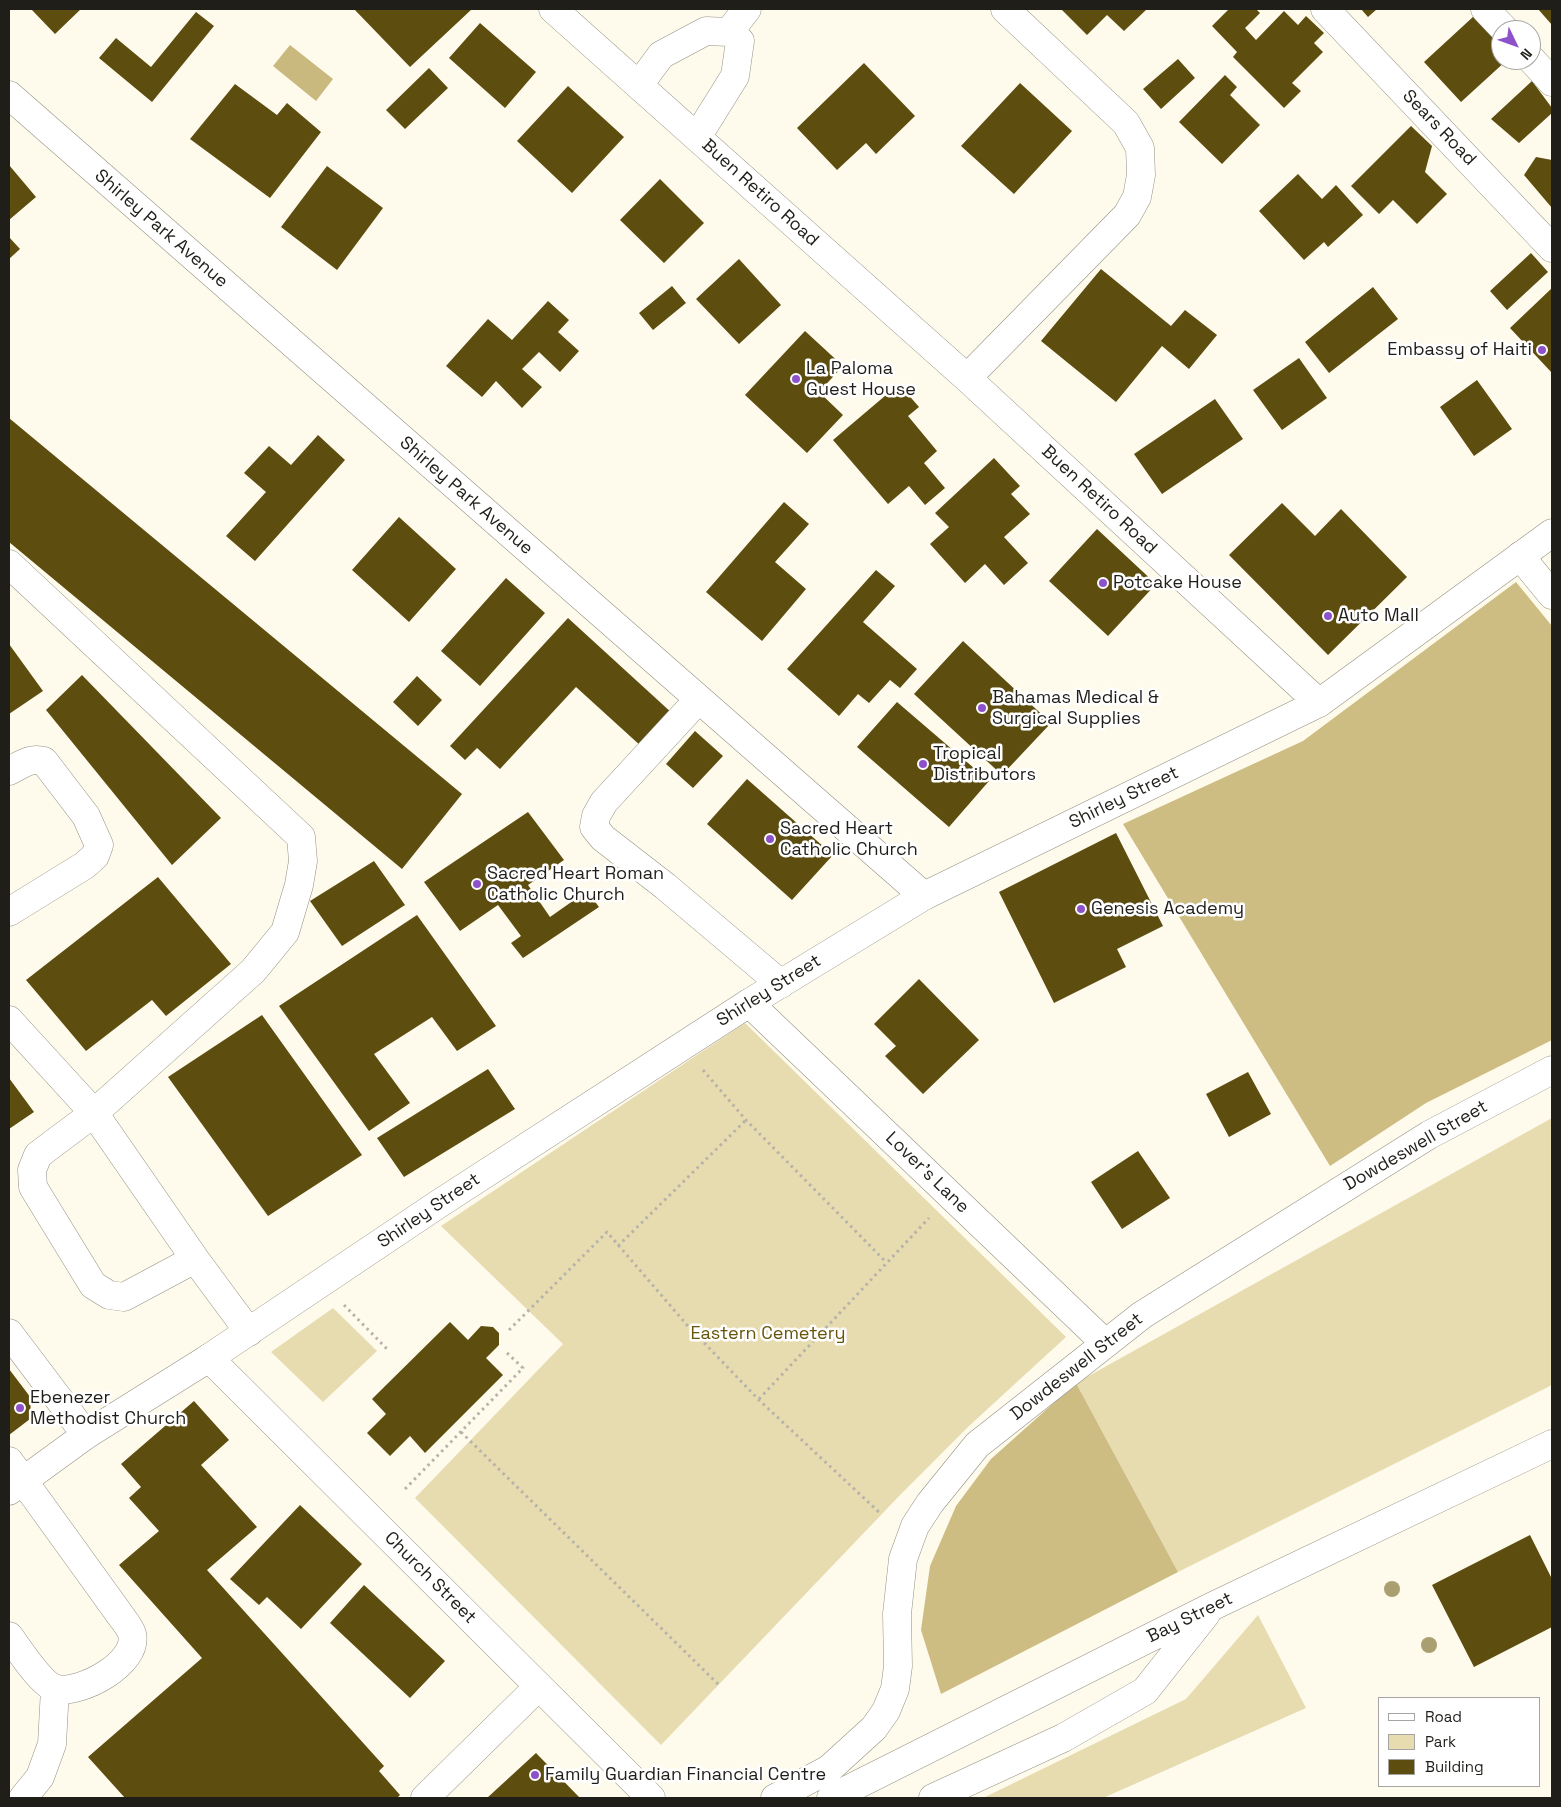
<!DOCTYPE html>
<html>
<head>
<meta charset="utf-8">
<style>
  body { margin:0 }
  #map { position:relative; width:1561px; height:1807px; overflow:hidden; background:#fefaec; font-family:"Space Grotesk",sans-serif }
  canvas { display:block }
  .frame { position:absolute; inset:0; border:10px solid #201e19; pointer-events:none }
  .legend { position:absolute; left:1378px; top:1697px; width:162px; height:90px; box-sizing:border-box; background:#fff; border:1px solid #a6a5a3; margin:0; padding:6px 9px; list-style:none; font-size:15px; color:#201e19 }
  .legend li { display:flex; align-items:center; gap:10px; height:25px }
  .legend b { width:25px; border:1px solid #a6a5a3 }
  .north { position:absolute; left:1491px; top:20px; width:50px; height:50px; box-sizing:border-box; background:#fff; border:1px solid #a6a5a3; border-radius:50%; rotate:132deg; font-size:14px; font-weight:700; line-height:20px; text-align:center; color:#201e19 }
  .north::after { content:''; display:block; margin:auto; width:18px; height:22px; background:#8d52c9; clip-path:polygon(50% 0,100% 100%,50% 72%,0 100%) }
</style>
</head>
<body>
<div id="map">
<canvas width="1561" height="1807"></canvas>
<div class="frame"></div>
<ul class="legend">
<li><b style="height:6px;background:#fff"></b>Road</li>
<li><b style="height:14px;background:#e7dbb0"></b>Park</li>
<li><b style="height:14px;background:#5d4d0f"></b>Building</li>
</ul>
<div class="north">N</div>
</div>
<script>
const c = document.querySelector('canvas').getContext('2d');
c.lineJoin = 'round';
function fillPath(path, color) { c.fillStyle = color; c.fill(path, 'evenodd'); }
function strokePath(path, color, width, dash) { c.strokeStyle = color; c.lineWidth = width; c.lineCap = dash ? 'butt' : 'round'; c.setLineDash(dash || []); c.stroke(path); }
function drawText(font, color, halo, rows, align = 'center') {
  c.font = font + ' "Space Grotesk",sans-serif'; c.lineWidth = 5; c.setLineDash([]); c.textBaseline = 'middle'; c.strokeStyle = halo; c.fillStyle = color; for (const [text, x, y, turn = 0] of rows) {
    c.save(); c.translate(x, y); c.rotate((+turn || 0) * Math.PI / 180); c.textAlign = isNaN(turn) ? turn : align; if (halo) c.strokeText(text, 0, 0); c.fillText(text, 0, 0); c.restore();
  }
}
const green = new Path2D(`
  M745,1023L1066,1337L969,1426L901,1494L661,1745L415,1498L563,1344L441,1226Z
  M1552,1118V1385L1178,1572L1076,1383Z
  M333,1308L377,1351L323,1402L271,1352Z
  M1258,1615L1306,1708L1103,1798H983L1186,1699Z`);
const forest = new Path2D(`
  M1516,582L1552,626V1040L1426,1103L1330,1166L1123,824L1303,741Z
  M1076,1383L1178,1572L941,1694L921,1630L930,1566L956,1506L991,1459Z`);
const water = new Path2D(`
  M290,45L333,79L316,101L273,66Z`);
const building = new Path2D(`
  M31,9H81L55,34Z
  M354,9H472L410,67Z
  M1061,9H1147L1124,31L1107,15L1087,35Z
  M1229,9H1256L1260,13L1245,28L1256,40L1284,11L1298,25L1306,16L1324,33L1314,43L1323,52L1292,83L1301,91L1284,108L1233,57L1237,52L1212,26Z
  M1361,9H1377L1368,17Z
  M1538,9H1552V25Z
  M196,12L214,26L152,102L99,58L116,38L151,67Z
  M1474,16L1501,46V60H1507L1461,102L1424,62Z
  M480,23L536,72L505,108L449,58Z
  M1178,59L1195,78L1161,109L1143,89Z
  M864,63L915,116L876,154L866,143L837,170L797,128Z
  M429,68L448,88L405,129L386,110Z
  M1225,75L1237,87L1230,95L1260,125L1222,164L1179,122Z
  M1532,81L1552,108V113L1519,143L1491,119Z
  M1020,83L1072,131L1014,194L961,146Z
  M235,84L277,115L287,103L321,132L270,198L190,139Z
  M568,86L624,137L572,193L517,141Z
  M1411,126L1432,146L1425,172L1447,194L1417,224L1393,200L1379,214L1351,186Z
  M1536,157L1552,160V208L1524,175Z
  M9,165L36,197L9,220Z
  M327,166L383,208L337,270L281,227Z
  M1298,174L1322,199L1336,185L1363,215L1328,247L1324,242L1304,260L1259,211Z
  M660,179L704,223L664,263L620,220Z
  M9,237L20,249L9,259Z
  M1531,253L1548,272L1507,310L1490,291Z
  M739,259L781,305L739,344L696,299Z
  M1101,269L1171,326L1185,310L1217,335L1189,369L1162,346L1116,402L1041,341Z
  M672,286L686,303L653,330L639,313Z
  M1373,287L1398,319L1329,373L1305,342Z
  M1552,288V373L1510,328Z
  M548,301L569,320L558,332L579,351L560,372L539,352L522,369L542,387L522,408L496,381L482,397L446,366L488,319L512,340Z
  M805,331L843,366L819,392L843,415L807,453L745,395Z
  M1299,358L1327,398L1282,430L1253,390Z
  M1477,380L1512,429L1474,456L1440,407Z
  M899,384L919,407L908,416L937,451L924,463L945,488L925,505L909,486L888,504L833,440Z
  M1215,399L1243,439L1162,494L1134,454Z
  M9,418L462,794L402,869L9,542Z
  M318,435L345,460L255,561L226,536L266,492L244,473L269,446L291,465Z
  M994,458L1020,486L1011,494L1030,514L1004,537L1028,563L1004,585L985,564L965,583L930,544L949,527L935,513Z
  M784,502L809,524L775,562L806,589L762,641L706,592Z
  M1282,503L1315,536L1341,509L1407,577L1328,655L1229,555Z
  M399,517L456,569L409,622L352,570Z
  M1097,529L1156,584L1108,636L1049,581Z
  M876,570L895,586L863,622L917,669L900,688L890,680L869,703L858,694L839,716L787,669Z
  M506,578L545,613L480,686L441,651Z
  M568,618L673,714L642,747L576,687L500,769L477,748L465,760L450,746Z
  M963,641L1051,723L1002,775L914,694Z
  M9,644L43,691L9,714Z
  M82,675L221,818L172,865L46,710Z
  M417,676L442,700L418,726L393,702Z
  M897,702L989,781L949,827L857,747Z
  M695,731L723,756L693,788L666,764Z
  M747,779L833,855L792,900L707,824Z
  M528,812L564,860L528,885L550,917L587,891L599,907L523,958L511,943L521,936L498,905L460,931L424,882Z
  M1116,833L1163,926L1117,949L1126,967L1054,1003L999,892Z
  M374,861L405,905L342,946L310,901Z
  M158,877L231,964L166,1016L152,1000L86,1051L26,980Z
  M417,915L496,1026L457,1051L432,1017L374,1054L410,1103L369,1131L279,1006Z
  M919,979L979,1040L923,1094L885,1056L896,1046L874,1024Z
  M262,1015L362,1155L268,1216L168,1077Z
  M488,1069L515,1109L404,1177L377,1138Z
  M1248,1072L1271,1114L1229,1137L1206,1094Z
  M9,1078L34,1112L9,1129Z
  M1138,1151L1170,1198L1122,1229L1091,1182Z
  M450,1322L468,1340L481,1326L493,1327L499,1333V1345L486,1358L503,1375L425,1453L410,1436L390,1456L367,1433L386,1414L372,1399Z
  M9,1369L31,1398L30,1419L9,1435Z
  M194,1401L229,1440L201,1465L257,1527L207,1570L384,1766L379,1771L400,1795L397,1798H125L88,1757L202,1658L119,1565L159,1531L129,1498L141,1487L121,1464Z
  M300,1505L362,1564L301,1629L267,1597L259,1605L230,1579Z
  M1530,1535L1552,1579V1627L1474,1667L1432,1585Z
  M364,1585L445,1661L410,1698L330,1623Z
  M536,1753L580,1798H487Z`);
const path = new Path2D(`
  M703,1070L746,1120L886,1262
  M618,1246L746,1120
  M344,1305L388,1350
  M509,1330L607,1232L687,1325L759,1400L881,1514
  M759,1399L929,1218
  M461,1432L719,1685
  M405,1489L523,1368L505,1351`);
const minor = new Path2D(`
  M553,9L967,378L1319,703
  M1325,9L1552,248
  M1485,9L1505,30
  M729,32L747,9
  M1531,59L1552,82
  M639,85L661,55L706,31L729,32L740,41L735,76L697,137
  M9,95L924,896
  M967,378L1127,215L1137,197L1141,175L1140,148L1126,123L1005,9
  M1520,556L1552,595
  M9,564L301,837L303,861L299,885L285,932L253,971L94,1113L195,1259L249,1332
  M699,699L604,802L596,816L594,827L603,838L665,886L781,984
  M9,771C21,765 30,757 44,761L86,816L99,845L95,856L85,865L9,912
  M749,1003L1105,1343
  M9,1020L94,1113L38,1155L32,1170L33,1187L93,1285L109,1295L124,1297L195,1259
  M9,1333L86,1435
  M9,1461L118,1612C122,1618 130,1627 132,1634C139,1663 81,1694 57,1689C42,1686 18,1648 9,1636
  M23,1798L40,1777L52,1744L55,1689
  M425,1798L538,1687
  M775,1798L829,1769L874,1728L886,1711L895,1689L898,1666L897,1614L903,1559L915,1526L930,1503L977,1445L1142,1315L1429,1135L1552,1070`);
const major = new Path2D(`
  M209,1358L651,1798`);
const highway = new Path2D(`
  M9,1491L86,1435L209,1358L440,1203L749,1003L924,896L1319,703L1552,533
  M831,1798L1211,1607L1552,1444
  M933,1798L1063,1738L1145,1691L1206,1614`);
const trees = [
  [1392,1589],
  [1429,1645]
];
const markers = [
  [1542,350,5,"#8d52c9"],
  [796,379,5,"#8d52c9"],
  [1103,583,5,"#8d52c9"],
  [1328,616,5,"#8d52c9"],
  [982,708,5,"#8d52c9"],
  [923,764,5,"#8d52c9"],
  [770,839,5,"#8d52c9"],
  [477,884,5,"#8d52c9"],
  [1081,909,5,"#8d52c9"],
  [20,1408,5,"#8d52c9"],
  [535,1775,5,"#8d52c9"]
];
const streetNames = [
  ["Sears Road",1439,128,46],
  ["Buen Retiro Road",760,193,42],
  ["Shirley Park Avenue",161,229,41],
  ["Shirley Park Avenue",466,496,41],
  ["Buen Retiro Road",1099,500,43],
  ["Shirley Street",1124,798,-26],
  ["Shirley Street",769,991,-32],
  ["Dowdeswell Street",1416,1146,-30],
  ["Lover's Lane",927,1173,44],
  ["Shirley Street",429,1211,-34],
  ["Dowdeswell Street",1077,1367,-38],
  ["Church Street",430,1578,45],
  ["Bay Street",1190,1618,-26]
];
const poiNames = [
  ["Embassy of Haiti",1532,350,"right"],
  ["La Paloma",806,369],
  ["Guest House",806,390],
  ["Potcake House",1113,583],
  ["Auto Mall",1338,616],
  ["Bahamas Medical &",992,698],
  ["Surgical Supplies",992,719],
  ["Tropical",933,754],
  ["Distributors",933,775],
  ["Sacred Heart",780,829],
  ["Catholic Church",780,850],
  ["Sacred Heart Roman",487,874],
  ["Catholic Church",487,895],
  ["Genesis Academy",1091,909],
  ["Ebenezer",30,1398],
  ["Methodist Church",30,1419],
  ["Family Guardian Financial Centre",545,1775]
];
const parkNames = [
  ["Eastern Cemetery",768,1334]
];
fillPath(green, '#e7dbb0');
fillPath(forest, '#cebd82');
fillPath(water, '#cab97e');
fillPath(building, '#5d4d0f');
strokePath(minor, '#939083', 29);
strokePath(major, '#939083', 29);
strokePath(highway, '#939083', 29);
strokePath(path, '#b6b3a8', 3, [2.5, 4]);
strokePath(minor, '#fff', 28);
strokePath(major, '#fff', 28);
strokePath(highway, '#fff', 28);
c.fillStyle = '#aa9f70';
for (const [x, y] of trees) { c.beginPath(); c.arc(x, y, 8, 0, 2 * Math.PI); c.fill(); }
for (const [x, y, r, color] of markers) { const dot = new Path2D(); dot.arc(x, y, r, 0, 2 * Math.PI); c.fillStyle = color; c.fill(dot); strokePath(dot, '#fff', 2); }
drawText('18px', '#201e19', '#fff', streetNames);
drawText('18px', '#201e19', '#fff', poiNames, 'left');
drawText('18px', '#65540a', '#fff', parkNames);
</script>
</body>
</html>
